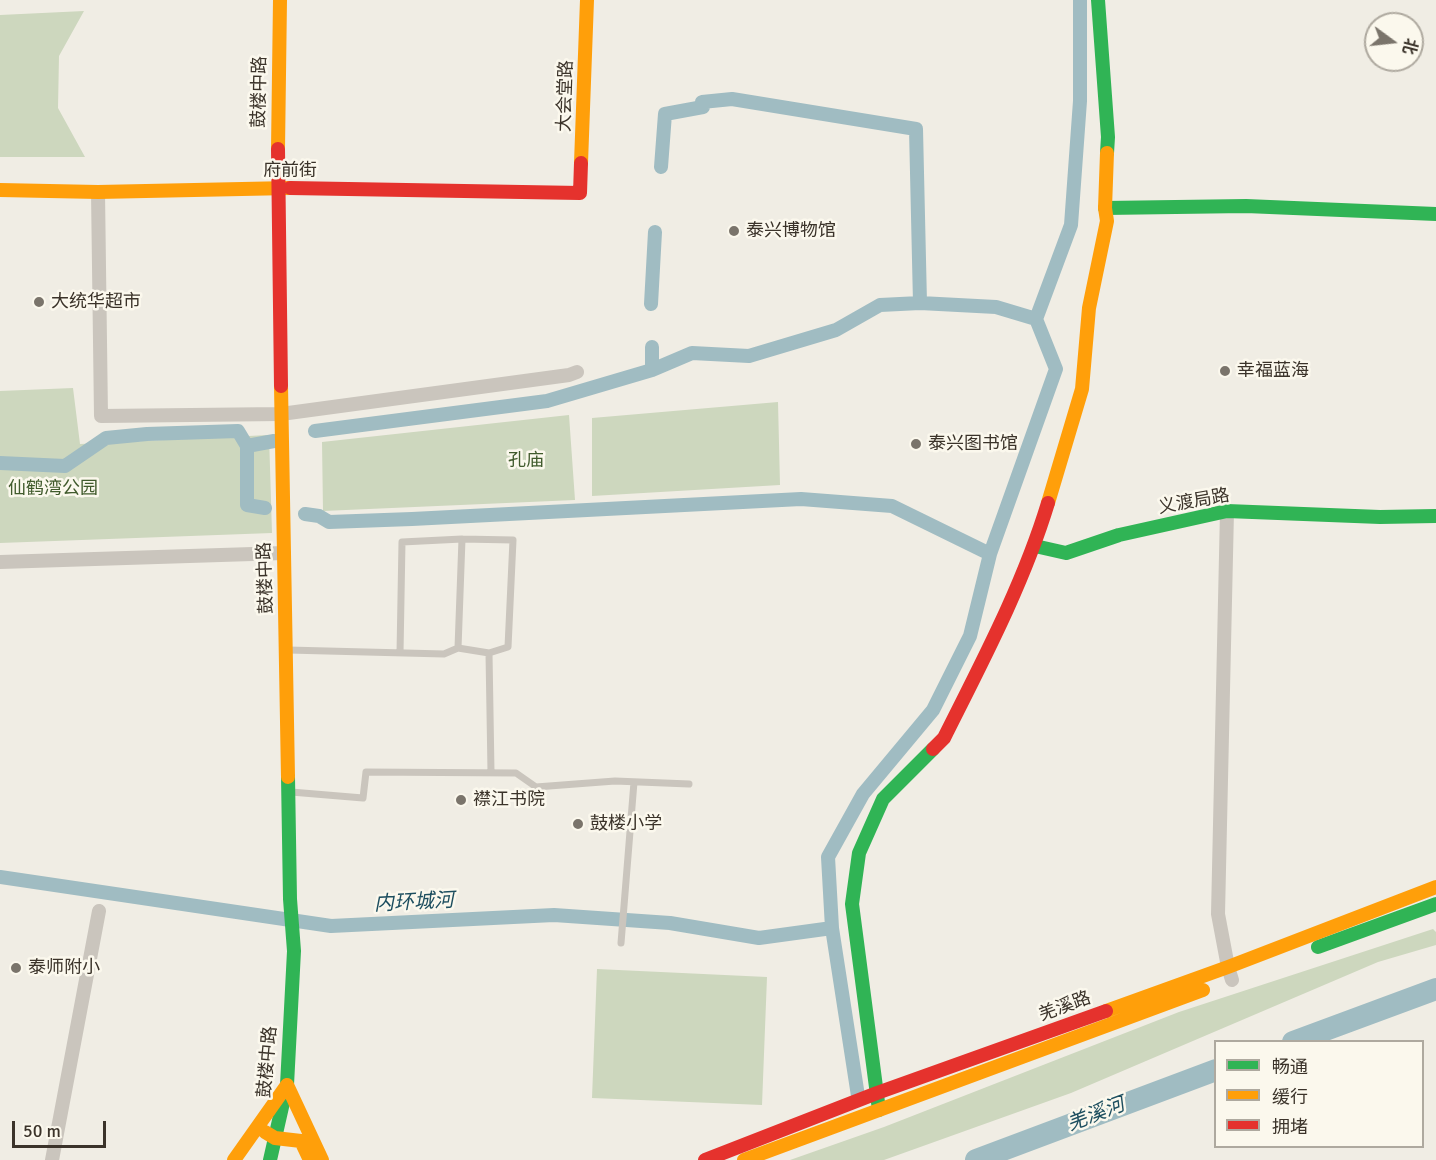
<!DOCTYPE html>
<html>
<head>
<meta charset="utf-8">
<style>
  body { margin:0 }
  #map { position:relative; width:1436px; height:1160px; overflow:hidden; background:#f0ede4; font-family:Signika,"Noto Sans SC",sans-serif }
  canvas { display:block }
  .legend { position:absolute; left:1214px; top:1040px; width:210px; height:108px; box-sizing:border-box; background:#fbf8ed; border:2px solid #aea99f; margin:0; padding:8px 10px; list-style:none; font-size:18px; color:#3b332a }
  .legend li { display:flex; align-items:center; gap:12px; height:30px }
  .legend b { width:30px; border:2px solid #aea99f }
  .north { position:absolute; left:1364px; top:12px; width:60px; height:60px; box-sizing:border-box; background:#fbf8ed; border:2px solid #aea99f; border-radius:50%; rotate:105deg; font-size:16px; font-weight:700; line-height:24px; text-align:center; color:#3b332a }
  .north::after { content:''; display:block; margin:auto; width:21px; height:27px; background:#7a746b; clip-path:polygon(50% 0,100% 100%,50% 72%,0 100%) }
  .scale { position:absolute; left:12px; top:1121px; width:94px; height:27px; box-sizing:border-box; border:3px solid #3b332a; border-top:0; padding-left:8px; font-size:18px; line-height:21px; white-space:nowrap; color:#3b332a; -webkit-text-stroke:4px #fbf8ed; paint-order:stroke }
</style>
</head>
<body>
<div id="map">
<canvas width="1436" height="1160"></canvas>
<ul class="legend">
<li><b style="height:8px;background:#30b455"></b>畅通</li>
<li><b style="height:8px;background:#ff9f0a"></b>缓行</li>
<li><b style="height:8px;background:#e5322d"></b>拥堵</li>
</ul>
<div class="north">北</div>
<div class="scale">50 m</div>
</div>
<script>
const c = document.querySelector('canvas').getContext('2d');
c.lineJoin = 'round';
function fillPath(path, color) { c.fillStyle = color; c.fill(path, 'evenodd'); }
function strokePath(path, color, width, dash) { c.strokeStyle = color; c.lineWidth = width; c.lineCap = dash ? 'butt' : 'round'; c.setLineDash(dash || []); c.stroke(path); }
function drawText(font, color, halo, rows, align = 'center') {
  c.font = font + ' Signika,"Noto Sans SC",sans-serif'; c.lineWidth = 5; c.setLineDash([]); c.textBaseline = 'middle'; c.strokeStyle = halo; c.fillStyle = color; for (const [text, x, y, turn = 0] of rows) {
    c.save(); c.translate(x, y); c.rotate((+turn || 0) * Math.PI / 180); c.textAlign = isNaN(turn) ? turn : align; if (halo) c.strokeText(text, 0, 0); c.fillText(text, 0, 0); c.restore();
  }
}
const green = new Path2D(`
  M84,11L59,56L58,108L85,157H0V15Z
  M73,388L80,444L269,435L272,533L0,543V391Z
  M778,402L780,485L592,496V418Z
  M569,415L575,500L323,511L322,442Z
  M1433,929L1436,932V945L1378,962L1071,1093L884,1160H790L884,1127L1179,1012Z
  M597,969L767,977L762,1105L592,1098Z`);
const canal = new Path2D(`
  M661,167L665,114L703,107L702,102L732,99L916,129L920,303L996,307L1036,319
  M651,304L655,232
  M652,370V347
  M315,431L547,401L652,370L692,353L749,356L836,330L880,305L920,303
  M247,446L274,441
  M0,463L65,466L106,438L147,434L238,431L247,446V505L265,508
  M305,514L319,516L329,522L412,519L801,499L892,506L990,554
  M0,877L331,926L554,915L670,923L759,938L832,928
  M858,1096L832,928L828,857L863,794L933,710L970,636L990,554L1056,369L1036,319L1071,225L1080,101V0`);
const river = new Path2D(`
  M1293,1042L1436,989
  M976,1160L1216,1070`);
const lane = new Path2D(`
  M288,650L444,654L458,648
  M400,653L402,542L462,539
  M489,653L458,648L462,539L513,540L508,647L489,653L491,772
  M291,792L363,798L366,772L516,773L536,787L615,781L689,784
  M621,943L634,782`);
const street = new Path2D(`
  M98,192L101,416L281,414L569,375L577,372
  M1227,511L1218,914L1228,967L1232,980
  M0,562L284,553
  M52,1160L99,911`);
const fast = new Path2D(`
  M1098,0L1108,137L1107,153
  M1105,208L1246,206L1436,214
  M1035,546L1066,553L1119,535L1227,511L1380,517L1436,516
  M1318,947L1436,904
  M879,1110L852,904L859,853L883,799L933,749
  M270,1160L287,1085L294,951L290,899L288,777`);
const slow = new Path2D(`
  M278,149L280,0
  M581,163L587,0
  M0,190L98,192L290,188
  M281,386L288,777
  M1048,503L1082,389L1089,308L1107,221L1105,208L1107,153
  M1106,1011L1228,967L1436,887
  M265,1132L275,1138L301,1141L310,1160
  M234,1160L287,1085L322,1160
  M744,1160L1203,990`);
const jam = new Path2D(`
  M278,149L281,386
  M290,188L580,193L581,163
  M933,749L944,738C982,662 1023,585 1048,503
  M705,1160L877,1093L1106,1011`);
const markers = [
  [734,231,6,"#7a746b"],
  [39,302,6,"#7a746b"],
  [1225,371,6,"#7a746b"],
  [916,444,6,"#7a746b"],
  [461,800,6,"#7a746b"],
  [578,824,6,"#7a746b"],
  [16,968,6,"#7a746b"]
];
const streetNames = [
  ["鼓楼中路",260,92,-89],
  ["大会堂路",566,96,-88],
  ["府前街",290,171],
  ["义渡局路",1194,502,-10],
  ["鼓楼中路",266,578,-92],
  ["羌溪路",1065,1007,-20],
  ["鼓楼中路",268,1062,-85]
];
const poiNames = [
  ["泰兴博物馆",746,231],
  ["大统华超市",51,302],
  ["幸福蓝海",1237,371],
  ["泰兴图书馆",928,444],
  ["襟江书院",473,800],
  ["鼓楼小学",590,824],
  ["泰师附小",28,968]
];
const parkNames = [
  ["孔庙",526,461],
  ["仙鹤湾公园",53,489]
];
const waterNames = [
  ["内环城河",414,903,-3],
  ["羌溪河",1096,1115,-21]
];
fillPath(green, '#cdd7be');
strokePath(canal, '#a0bcc2', 14);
strokePath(river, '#a0bcc2', 22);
strokePath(lane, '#cac5bd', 7);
strokePath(street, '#cac5bd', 14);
strokePath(fast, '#30b455', 14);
strokePath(slow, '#ff9f0a', 14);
strokePath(jam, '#e5322d', 14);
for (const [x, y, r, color] of markers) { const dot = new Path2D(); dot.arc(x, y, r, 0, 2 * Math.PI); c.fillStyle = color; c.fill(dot); strokePath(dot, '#fbf8ed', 2); }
drawText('18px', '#3b332a', '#fbf8ed', streetNames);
drawText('18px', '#3b332a', '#fbf8ed', poiNames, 'left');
drawText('18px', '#415b2d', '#fbf8ed', parkNames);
drawText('italic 20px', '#1d4e5f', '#fbf8ed', waterNames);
</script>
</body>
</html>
